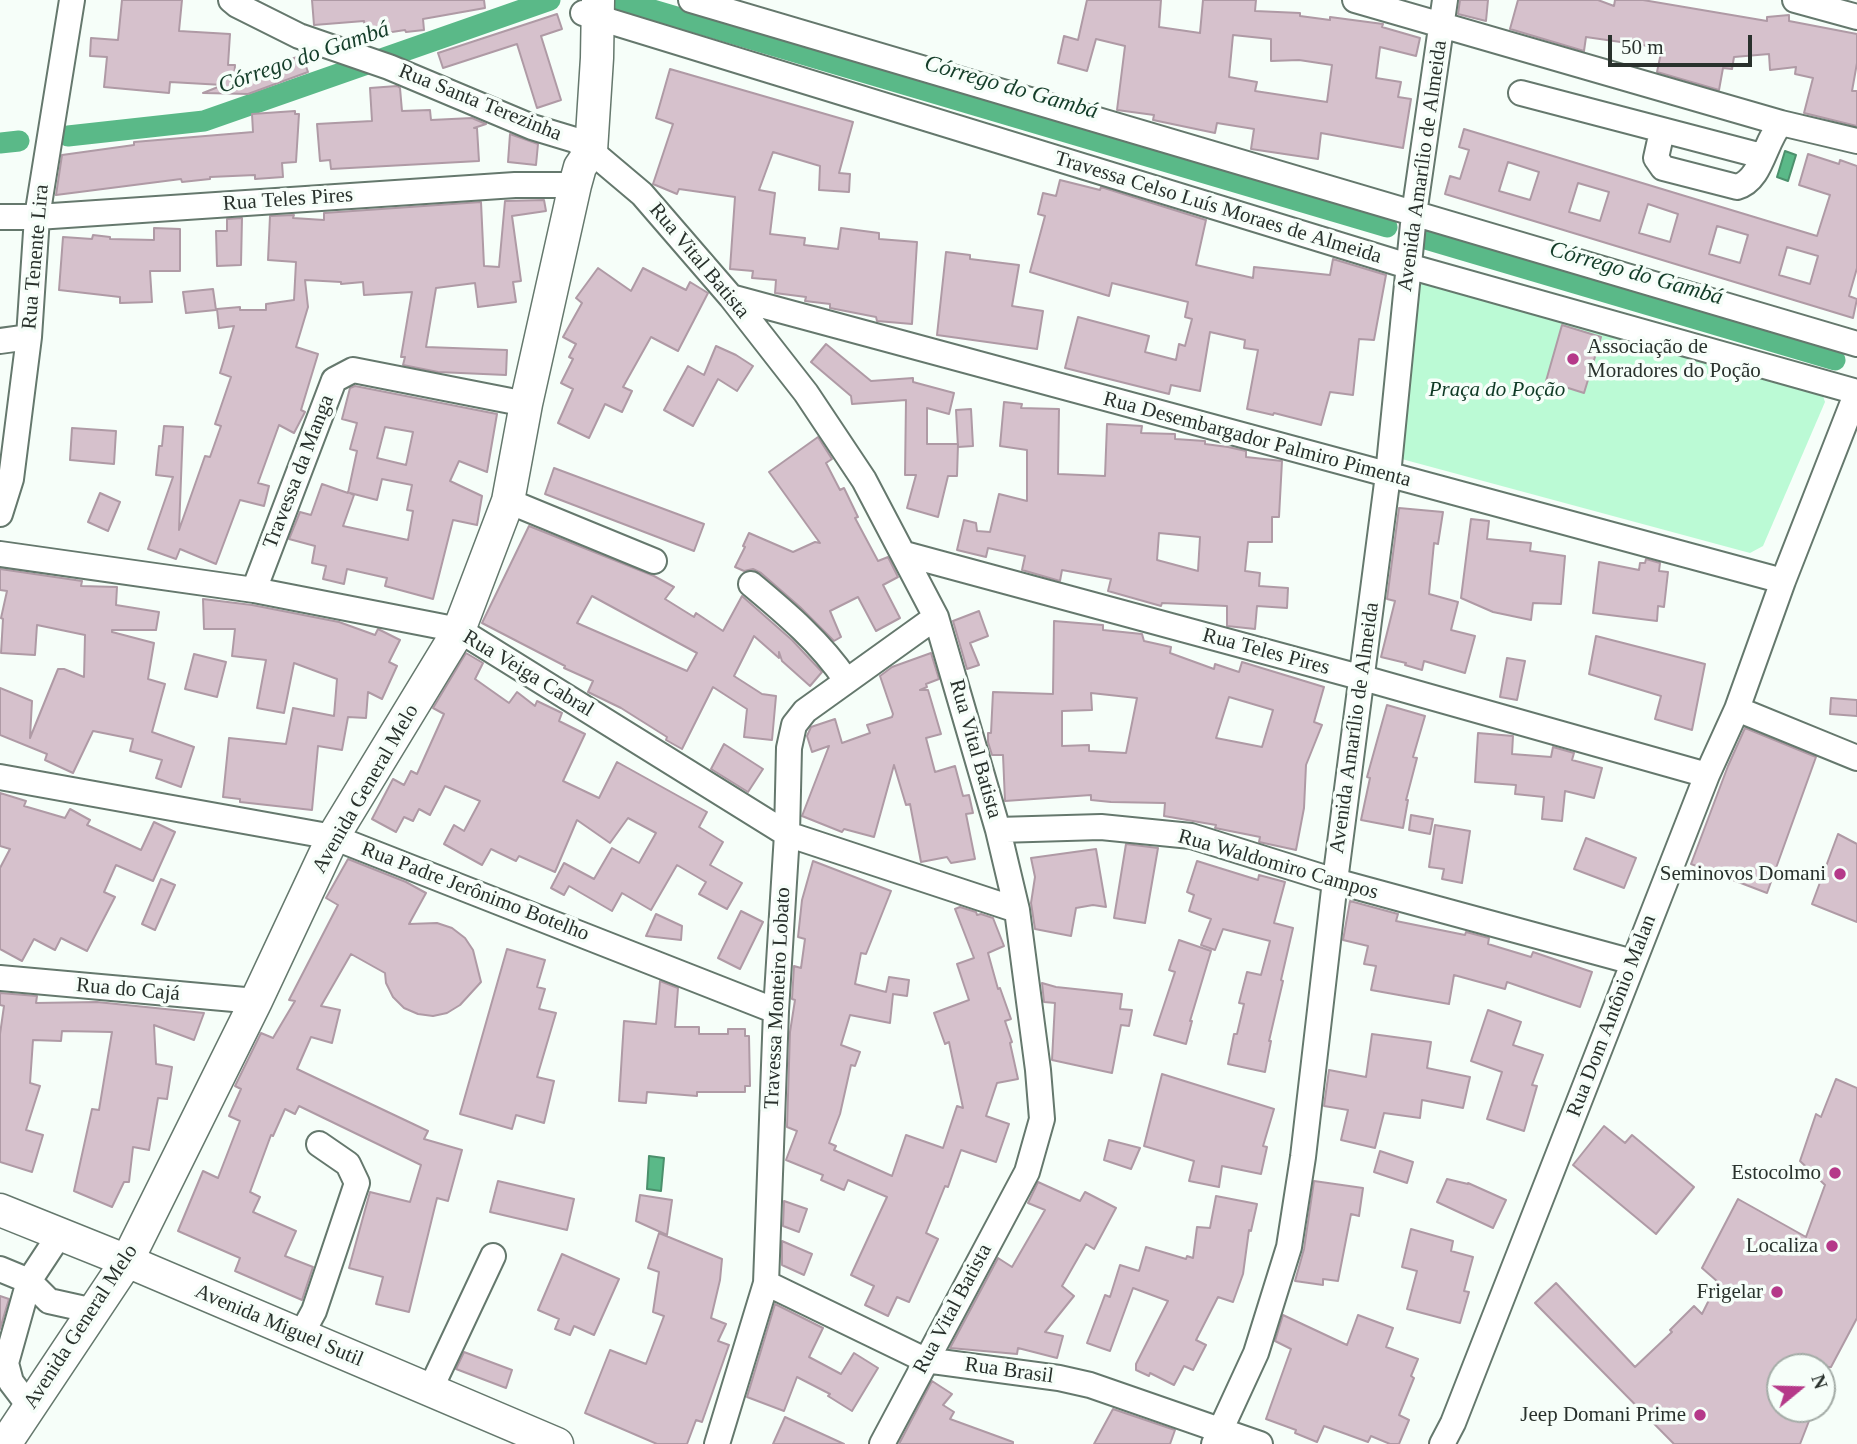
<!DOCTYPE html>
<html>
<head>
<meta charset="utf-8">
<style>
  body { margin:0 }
  #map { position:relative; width:1857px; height:1444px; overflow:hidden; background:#f6fef9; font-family:Georgia,serif }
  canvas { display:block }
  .north { position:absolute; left:1766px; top:1353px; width:70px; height:70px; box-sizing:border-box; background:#f6fef9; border:2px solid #a4aca7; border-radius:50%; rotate:71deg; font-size:19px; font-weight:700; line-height:28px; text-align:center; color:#29312c }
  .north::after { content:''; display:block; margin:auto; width:24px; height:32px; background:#b53989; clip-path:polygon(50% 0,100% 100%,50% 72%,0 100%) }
  .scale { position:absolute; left:1608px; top:35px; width:144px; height:32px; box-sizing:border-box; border:4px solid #29312c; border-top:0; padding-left:9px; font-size:21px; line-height:24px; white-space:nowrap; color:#29312c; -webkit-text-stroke:5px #f6fef9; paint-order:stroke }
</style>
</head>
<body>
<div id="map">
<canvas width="1857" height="1444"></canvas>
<div class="north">N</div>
<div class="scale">50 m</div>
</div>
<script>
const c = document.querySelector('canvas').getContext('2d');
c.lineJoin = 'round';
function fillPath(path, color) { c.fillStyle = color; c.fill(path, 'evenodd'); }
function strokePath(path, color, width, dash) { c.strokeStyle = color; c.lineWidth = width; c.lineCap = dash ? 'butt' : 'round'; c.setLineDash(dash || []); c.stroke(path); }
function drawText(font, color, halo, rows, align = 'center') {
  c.font = font + ' Georgia,serif'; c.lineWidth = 7; c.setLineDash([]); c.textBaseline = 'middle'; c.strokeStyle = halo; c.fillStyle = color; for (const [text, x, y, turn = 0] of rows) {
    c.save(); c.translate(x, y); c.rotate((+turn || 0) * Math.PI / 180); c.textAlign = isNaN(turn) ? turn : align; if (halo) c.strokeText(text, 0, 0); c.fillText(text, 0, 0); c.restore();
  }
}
const green = new Path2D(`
  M1415,277L1820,387L1825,402L1763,546L1750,553L1398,458Z`);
const water = new Path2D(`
  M1785,151L1796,155L1788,181L1777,177Z
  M649,1156L664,1158L661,1191L647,1189Z`);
const canal = new Path2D(`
  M619,0L1387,227
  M68,136L204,121L550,0
  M0,143L19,141
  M1422,238L1835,360`);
const building = new Path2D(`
  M122,0H182L179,31L230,34L228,65H235L234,81L302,55L308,72L248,94L203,93L223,85L170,82L169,93L104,87L107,57L90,56L91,38L118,40Z
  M312,0H484L485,8L423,19L424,30L406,32L405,30L366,36L364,21L314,25Z
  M1087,0H1161L1159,27L1200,33L1203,0H1256L1255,11L1300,13V16L1330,20V17L1383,24L1382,27L1420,38L1416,56L1380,47L1376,78L1401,82L1398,97L1411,99L1403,148L1321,133L1318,159L1251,149L1254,129L1217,123L1215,133L1153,120L1154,115L1117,110L1125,46L1096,39L1087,71L1058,63L1064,36L1078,40ZM1233,35L1271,39V61L1299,60L1332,65L1327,102L1255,91L1257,82L1229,77Z
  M1460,0H1488L1486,21L1458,14Z
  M1518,0H1598L1614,6L1615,0H1643L1767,21V17L1789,15V21L1857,34V63L1852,91H1857V126L1804,113L1813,78L1795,74L1796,67L1770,70L1769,54L1734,57L1732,69L1723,68L1719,90L1657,72L1662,48L1586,37L1584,51L1510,29Z
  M557,14L562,29L541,36L561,100L537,108L517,44L443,68L438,53Z
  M670,69L853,122L839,173L850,174L849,192L819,190L820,166L773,152L759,190L775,193L770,234L805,238L804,245L838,249L841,228L879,233V239L917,242L912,324L877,321L876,317L830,308V304L805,301L806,297L775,293L776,280L752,278L753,271L730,269L735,197L679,189L677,194L653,184L673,124L656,118Z
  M397,86L400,88L402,111L430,110L431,120L472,118L486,124L474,128H477L479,161L331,169L330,160L320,161L317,124L372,121L370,88Z
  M295,111V114H299L296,162L282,163L283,177L255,179V175L210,177V179L182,182L181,179L56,195L62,155L134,145V142L253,132L252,114Z
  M1464,129L1817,236L1830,195L1799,185L1808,154L1839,164L1840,160L1857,166V268L1849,296L1857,299L1853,318L1445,194L1450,176L1460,179L1469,150L1459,147ZM1508,162L1539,172L1530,200L1499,191ZM1578,183L1609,192L1600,221L1569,212ZM1648,204L1678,214L1670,242L1639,233ZM1717,226L1748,235L1740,263L1709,254ZM1787,247L1818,256L1810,284L1779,275Z
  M510,134L538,144L536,165L508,162Z
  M1060,180L1100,190L1101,187L1206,220L1196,265L1253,278L1254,267L1330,275L1333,259L1386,275L1374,340L1359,339L1353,395L1330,392L1321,425L1274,413L1273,415L1247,409L1258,350L1244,348L1245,340L1210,332L1200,391L1171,385L1169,394L1065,368L1078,317L1149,336L1145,352L1176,360L1179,344L1185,346L1192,319L1185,317L1188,302L1112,283L1109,296L1030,272L1045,216L1038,214L1043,193L1056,196Z
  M544,200L546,211L512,216L521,281L513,282L516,302L478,307L475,283L436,288L426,347L507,350L506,375L438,372L403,365L405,357H401L412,292L364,295L363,282L341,284V282L305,280L308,307L296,347L318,354L301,410L305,412L294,433L279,425L258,483L269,486L264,506L240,500L216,564L180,549L176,559L148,549L173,477L156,475L159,446H162L164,426L183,427L179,530L205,456L210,457L221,426L215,424L231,377L220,373L234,326L219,328L217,309L240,307V310H266V304L294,300L296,262L268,260L270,216L294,215L293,218L324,220V213L481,202L484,266L499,267L505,201Z
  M242,218L241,265L217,266L216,231H227V219Z
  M154,228L180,229V271H150L152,302L120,303V297L59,290L63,237L92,239L93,235L110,237V239L154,240Z
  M946,252L970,255V259L1019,265L1012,306L1043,311L1037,349L937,335Z
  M598,268L631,291L643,268L686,290L690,282L708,293L678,351L651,337L623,387L632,391L622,412L605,404L589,438L558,423L573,389L561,383L573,359L569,357L576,344L563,337L582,303L576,298Z
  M213,289L216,310L186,313L183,292Z
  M1562,325L1601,337L1584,393L1546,381Z
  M826,344L871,381L913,378V382L954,393L949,414L927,408V444H958L957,476H948L938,517L907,508L916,475H905L906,400L852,404L851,396L811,362Z
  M716,346L736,355L753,366L737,391L718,379L693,426L664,410L688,366L704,375Z
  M355,386L497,414L487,472L459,461L450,481L482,496L477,525L453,520L433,599L385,586L387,578L347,569L344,584L323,579L326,566L312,563L315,546L289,539L300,512L311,515L322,484L348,493L357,451L350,449L357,423L342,419L350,388ZM385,427L413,432L406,465L377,458ZM382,479L412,485L407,510L413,511L408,540L343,526L354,495L350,493L377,500Z
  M1004,402L1022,404L1021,408L1059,409L1058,474L1105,476L1107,424L1142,426L1141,433L1175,434V439L1205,441V444L1228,447L1246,451V457L1282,461L1279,517H1272V542H1248L1245,571L1260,573L1259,586L1288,588L1287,608L1257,606L1255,629L1227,626V606L1162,603L1161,606L1108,591L1111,579L1062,570L1060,581L1022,570L1025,556L988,548L986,557L957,550L964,520L976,523L977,531L990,532L999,494L1027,501V450L1000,446ZM1159,533L1200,537L1198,571L1157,560Z
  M971,409L973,446L958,447L956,410Z
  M72,428L116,431L114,464L70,460Z
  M818,437L832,459L826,463L840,490L844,488L858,517L855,518L878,561L888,557L898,577L883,585L900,618L876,631L858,597L830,611L841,637L834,641L800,607L761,573L753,569L744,571L735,567L745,547L743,546L749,533L793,552L815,542L820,543L769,472Z
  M554,468L704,524L694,551L545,494Z
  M100,493L120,502L108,531L88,522Z
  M1399,508L1443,512L1438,544L1434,543L1429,594L1458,602L1451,630L1475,636L1465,673L1424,661L1422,670L1405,665L1406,663L1381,657L1395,601L1387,599Z
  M1471,519L1489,521L1487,539L1531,543L1530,551L1565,556L1561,604L1533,603L1531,620L1493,612L1461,598Z
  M529,526L654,576L674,587L665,599L694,617L696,613L723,631L742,596L792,640L822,672L810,686L782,661L779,652V658L754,636L734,676L762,694L776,696L772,740L744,737L747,709L713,687L682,749L666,740L667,737L621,708L588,692L593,681L564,668L565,666L482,623ZM592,596L697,653L687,671L577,623Z
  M1646,559L1660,563L1659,571L1668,572L1664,607L1658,606L1657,621L1593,613L1599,562L1639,570L1640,563H1645Z
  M0,569L82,581L81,586L117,587L116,605L159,612L156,630H112V632L154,643L148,679L165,684L152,732L194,747L181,787L156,778L162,760L130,751L133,739L93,731L73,773L45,760L47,754L0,735V688L32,701L30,738L58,669H64L84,677L85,635L37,625L35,655L1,653L3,619L1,618L7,591L0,590Z
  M203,599L252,605L339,622L375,635L378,629L400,640L389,662L397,666L382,699L368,692L366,718L348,717L342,750L318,746L312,810L240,802V799L223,797L229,738L286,744L293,708L334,716L337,679L294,663L284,713L257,708L266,660L232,656L235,629H204Z
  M979,611L988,636L970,643L979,665L967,669L953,621Z
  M1054,621L1103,625V630L1142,634L1144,641L1171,647L1170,653L1214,669L1215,664L1239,672L1242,662L1324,687L1314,722L1322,725L1306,765L1304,808L1296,850L1259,842L1260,837L1215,828L1216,825L1164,816L1165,803L1111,802L1091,800V795L1005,801L1003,755H992L988,742V733H991L993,692L1053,694ZM1091,693L1137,698L1126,753L1089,751V745L1062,746V711L1092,710ZM1229,697L1273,710L1262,747L1216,738Z
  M1596,636L1705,664L1692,730L1655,719L1661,696L1589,674Z
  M466,653L483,663L475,679L509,703L517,692L535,706L537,701L562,713L559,721L585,734L563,781L599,798L617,762L707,812L699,827L723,842L710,865L742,883L727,909L699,894L706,882L677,865L651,910L622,893L612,911L569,886L564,895L551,888L564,863L594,879L612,848L639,863L656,833L628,818L610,843L577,820L555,872L519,856L516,861L491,849L482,865L444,844L454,825L464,831L480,801L445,786L430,815L419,809L413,821L404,817L396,832L372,819L393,779L404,785L411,771L417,774L444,714L433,708Z
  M931,653L939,679L926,684L927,687L920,690H928L941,734L926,738L935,772L955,766L963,796L969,795L973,813L966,814L975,859L951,863L947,857L921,862L910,804L906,805L894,765L874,837L844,829L842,832L802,816L829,746L812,752L807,736L811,727L835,719L842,743L870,733L867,725L892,717L893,714L880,676L892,667Z
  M194,654L226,662L217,697L185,689Z
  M1507,658L1525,661L1517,700L1500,697Z
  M1831,698L1857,700V716L1830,714Z
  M1387,705L1425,716L1413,757L1417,758L1406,800H1408L1403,828L1361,820L1370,778L1367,777Z
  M1745,728L1816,757L1767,893L1691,864L1728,766Z
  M1478,733L1513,736L1512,754L1551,757L1553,747L1574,753L1572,760L1602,768L1594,798L1565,791L1562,821L1542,819L1544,797L1515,794L1516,785L1475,782Z
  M724,744L763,769L748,792L711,769Z
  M0,793L26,801L24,806L65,818L70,809L90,820L87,825L141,850L154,822L175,832L153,881L116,865L104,892L115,897L87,951L61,938L55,950L34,939L22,961L0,949V868L10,849L0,846Z
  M1411,815L1433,819L1430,834L1409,830Z
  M1435,825L1470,831L1462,883L1442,879L1444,869L1429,867Z
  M1838,834L1857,844V922L1812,904Z
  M1586,838L1636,858L1624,888L1574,869Z
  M1126,844L1158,848L1145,923L1114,918Z
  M1096,849L1106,907L1093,905L1076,908L1071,936L1035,929L1031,903L1035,877L1031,858Z
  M348,859L406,882L426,893L409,924L437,923L452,928L465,938L473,950L481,982L460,1005L447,1013L433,1016L418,1014L404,1008L393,997L386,983L385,973L351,954L321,1006L340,1010L332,1043L311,1037L297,1069L428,1131L424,1139L462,1150L448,1201L437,1198L409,1312L376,1304L383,1277L349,1268L370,1192L410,1202L421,1165L299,1106L295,1114L285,1109L273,1136L271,1135L250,1192L260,1197L253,1212L296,1231L285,1256L313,1267L302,1300L235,1271L240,1258L178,1231L203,1171L218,1178L240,1121L229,1116L241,1089L235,1086L261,1033L273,1038L295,1001L289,1000L338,905L326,898Z
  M813,861L891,891L866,954L861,953L855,984L886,992L889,977L909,980L907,996L893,994L890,1023L850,1015L841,1045L860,1052L855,1066L851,1065L840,1114L829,1143L836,1146L834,1150L892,1176L906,1135L943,1148L957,1106L963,1108L949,1042L945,1044L934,1013L969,1000L957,964L974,958L955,909L960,907L976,912L977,915L981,914L993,918L1004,946L988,953L998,989L1000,988L1011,1019L1005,1021L1012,1042L1010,1043L1018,1079L997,1083L986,1116L1009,1124L996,1162L961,1150L948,1187L945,1186L926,1233L938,1239L909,1302L897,1297L888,1316L865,1305L874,1286L851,1275L887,1197L848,1180L844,1190L821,1180L823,1175L786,1160L797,1131L787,1127L790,1032L795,1000L792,999L794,966L801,968L805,939L798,937L802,900Z
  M1197,861L1258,880L1259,875L1285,882L1274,923L1293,928L1281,980L1283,981L1269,1041H1271L1265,1072L1228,1064L1234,1034H1237L1244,1004L1239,1003L1247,972L1261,975L1270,941L1223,929L1215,950L1201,945L1211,919L1189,911L1194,895L1187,892Z
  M161,879L175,885L155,930L142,924Z
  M1350,901L1398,914L1396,921L1465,935L1466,932L1489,938L1488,944L1531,957L1533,952L1592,972L1580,1007L1507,982L1505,989L1454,975L1449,1004L1371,990L1376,966L1364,964L1368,946L1343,940Z
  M741,911L763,922L740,969L718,958Z
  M656,914L682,926L681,940L646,936Z
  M1179,940L1211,951L1190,1021H1192L1186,1044L1154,1035L1175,972L1169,970Z
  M507,949L545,960L537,987L545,989L539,1009L556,1013L537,1077L554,1081L544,1123L516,1115L512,1129L460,1114Z
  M660,981L678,988L675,1027H699V1034H728V1029H745V1036H749L750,1086H745V1092H697V1096L647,1092L646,1103L619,1101L624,1021L656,1024Z
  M1042,983L1056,987L1122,994L1120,1009L1132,1010L1129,1026L1121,1025L1112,1073L1052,1060L1055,1003L1044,1002Z
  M0,993L37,996L36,1003L97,1002L204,1013L194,1040L154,1025L156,1064L172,1067L167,1099L158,1098L149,1150L133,1147L129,1182H124L112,1207L74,1191L92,1109L99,1110L112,1032L62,1031L61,1041L33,1040L30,1083L40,1086L26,1130L43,1135L32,1172L0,1162V1034L4,1006L0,1005Z
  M1488,1010L1521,1022L1513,1045L1543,1055L1532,1085L1537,1086L1524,1131L1487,1119L1502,1072L1471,1061Z
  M1372,1034L1431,1042L1427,1068L1470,1077L1463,1108L1422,1100L1420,1118L1384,1113L1375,1148L1341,1140L1348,1110L1324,1106L1329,1070L1366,1077Z
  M1162,1074L1274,1109L1263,1146L1267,1147L1261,1174L1222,1166L1219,1187L1189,1181L1194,1161L1144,1146Z
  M1836,1079L1857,1088V1318L1831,1367H1780V1409H1808L1804,1416L1809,1421L1800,1444H1674L1535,1303L1556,1283L1635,1367L1672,1332L1670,1330L1694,1306L1702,1314L1718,1282L1702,1268L1738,1199L1806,1237L1825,1185L1800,1161L1816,1114L1821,1117Z
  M1604,1126L1625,1143L1632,1135L1694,1187L1656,1234L1573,1165Z
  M1109,1140L1140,1148L1131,1169L1104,1160Z
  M1380,1151L1413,1162L1407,1183L1374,1172Z
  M1447,1179L1468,1184V1183L1506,1200L1493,1228L1437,1202Z
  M498,1181L574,1199L567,1230L490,1212Z
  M1314,1181L1363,1188L1359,1216L1351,1214L1338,1281L1323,1279V1285L1295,1281L1304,1249Z
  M1038,1182L1080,1201L1085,1192L1116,1208L1094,1249L1086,1244L1062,1286L1074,1296L1045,1332L1063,1336L1057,1358L1018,1348L1017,1354L950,1348L998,1258L1012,1267L1045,1210L1028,1203Z
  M640,1195L672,1200L667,1235L636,1221Z
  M1216,1196L1257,1204L1251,1231L1249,1230L1243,1274L1233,1302L1218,1297L1196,1340L1206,1345L1193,1370L1184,1366L1174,1385L1150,1373L1149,1376L1136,1370V1364L1168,1301L1133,1288L1110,1351L1087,1343L1105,1295L1110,1297L1120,1265L1139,1271L1146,1247L1186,1259L1187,1256L1193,1258L1197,1227L1210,1228Z
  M784,1201L807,1209L799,1232L783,1226Z
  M1411,1229L1453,1241L1451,1251L1473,1257L1464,1291L1469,1292L1460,1323L1407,1309L1417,1271L1402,1267Z
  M659,1233L722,1259L720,1280L711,1318L726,1324L718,1341L729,1345L702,1422L696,1420L687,1444H657L585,1413L610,1350L646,1364L664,1316L653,1312L659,1272L648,1268Z
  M782,1241L812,1254L804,1275L782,1265Z
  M562,1254L619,1279L594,1335L574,1326L570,1335L555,1329L559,1319L538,1310Z
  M0,1296L9,1299L0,1329Z
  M775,1304L823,1328L809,1357L841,1374L854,1353L878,1368L852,1411L828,1396L830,1394L797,1377L784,1411L747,1397Z
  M1283,1315L1347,1345L1358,1315L1393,1328L1386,1347L1418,1359L1411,1376L1414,1378L1399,1415L1409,1420L1399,1444H1390L1371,1436L1368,1442L1324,1426L1317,1442L1295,1433L1296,1430L1266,1419L1291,1349L1275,1341Z
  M464,1352L512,1370L506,1388L456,1369Z
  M932,1381L952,1394L943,1405L954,1412L950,1419L1013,1442V1444H899Z
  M1113,1409L1175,1430L1170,1444H1094Z
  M785,1417L844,1444H773Z`);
const minor = new Path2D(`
  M231,0L237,5L299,36L389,67L532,127L575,140L591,151L642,194L731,297L806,393L864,480L936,617L998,830L1017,910L1038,1070L1042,1119L1027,1172L882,1444
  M691,0L1857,344
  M1355,0L1781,123L1857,141
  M1795,0L1857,17
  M583,13L1408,266L1857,392
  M1521,93L1762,156
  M1662,131L1656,158L1663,168L1737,187C1762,180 1764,142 1781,123
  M0,217H37L515,185H575
  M731,297L1783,581
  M0,341L29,337
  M508,501L654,561
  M0,514L11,479L29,337L37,217L72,0
  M0,554L254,590L459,630L787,834L1017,910
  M905,554L1363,678L1707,775
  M751,584C787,614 820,642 846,680
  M254,590L334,380L353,370L526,404
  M1737,709L1857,758
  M0,777L333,837L776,1011
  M998,830L1101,827L1191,836L1335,881L1633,962
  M0,978L256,1001
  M0,1269L29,1281L49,1301L94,1311
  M766,1283L925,1360L1059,1378L1090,1385L1260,1444
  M301,1335L314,1311L357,1183L348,1164L319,1144
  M430,1390L493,1256
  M30,1407L11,1382L6,1363L29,1281L60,1234
  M717,1444L766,1283L776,1011L787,834L789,748L794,725L805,711L936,617
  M1214,1444L1256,1353L1289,1247L1303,1157L1335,881L1388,475L1414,214L1445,0
  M1442,1444L1453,1423L1707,775L1737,709L1783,581L1857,392`);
const major = new Path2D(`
  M0,1210L127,1261L557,1444
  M5,1444L127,1261L256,1001L333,837L459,630L508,501L526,404L575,185L580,167L591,151L597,58L598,0`);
const markers = [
  [1573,359,7,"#b53989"],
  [1840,874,7,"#b53989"],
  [1835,1173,7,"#b53989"],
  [1832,1246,7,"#b53989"],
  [1777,1292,7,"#b53989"],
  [1700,1415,7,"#b53989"]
];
const streetNames = [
  ["Rua Santa Terezinha",480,103,22],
  ["Avenida Amarílio de Almeida",1423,166,-82],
  ["Rua Teles Pires",288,200,-4],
  ["Travessa Celso Luís Moraes de Almeida",1218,208,17],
  ["Rua Tenente Lira",36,257,-85],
  ["Rua Vital Batista",699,261,50],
  ["Rua Desembargador Palmiro Pimenta",1257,440,15],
  ["Travessa da Manga",299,472,-69],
  ["Rua Teles Pires",1266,652,15],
  ["Rua Veiga Cabral",528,674,31],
  ["Avenida Amarílio de Almeida",1355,728,-82],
  ["Rua Vital Batista",975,749,74],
  ["Avenida General Melo",366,789,-60],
  ["Rua Waldomiro Campos",1278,865,16],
  ["Rua Padre Jerônimo Botelho",475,892,21],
  ["Rua do Cajá",128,990,5],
  ["Travessa Monteiro Lobato",778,998,-87],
  ["Rua Dom Antônio Malan",1612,1016,-69],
  ["Rua Vital Batista",953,1309,-62],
  ["Avenida Miguel Sutil",279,1326,23],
  ["Avenida General Melo",81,1327,-57],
  ["Rua Brasil",1009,1371,8]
];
const poiNames = [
  ["Associação de",1587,347,"left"],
  ["Moradores do Poção",1587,371,"left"],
  ["Seminovos Domani",1826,874],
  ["Estocolmo",1821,1173],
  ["Localiza",1818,1246],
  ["Frigelar",1763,1292],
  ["Jeep Domani Prime",1686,1415]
];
const parkNames = [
  ["Praça do Poção",1497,390]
];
const waterNames = [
  ["Córrego do Gambá",304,58,-19],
  ["Córrego do Gambá",1011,88,16],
  ["Córrego do Gambá",1636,274,16]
];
fillPath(green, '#bbfad5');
fillPath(water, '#5ab988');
strokePath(water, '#4b906c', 2);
strokePath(canal, '#5ab988', 21);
fillPath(building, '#d6c1cc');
strokePath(building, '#af9aa5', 2);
strokePath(minor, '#65786d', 28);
strokePath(major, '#65786d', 35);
strokePath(minor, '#fff', 24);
strokePath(major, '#fff', 32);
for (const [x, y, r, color] of markers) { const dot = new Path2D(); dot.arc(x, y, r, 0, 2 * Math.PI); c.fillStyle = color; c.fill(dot); strokePath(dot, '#f6fef9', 2.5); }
drawText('21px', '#29312c', '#f6fef9', streetNames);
drawText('21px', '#29312c', '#f6fef9', poiNames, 'right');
drawText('italic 21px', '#0f3925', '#f6fef9', parkNames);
drawText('italic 23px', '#143d29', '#f6fef9', waterNames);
</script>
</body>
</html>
